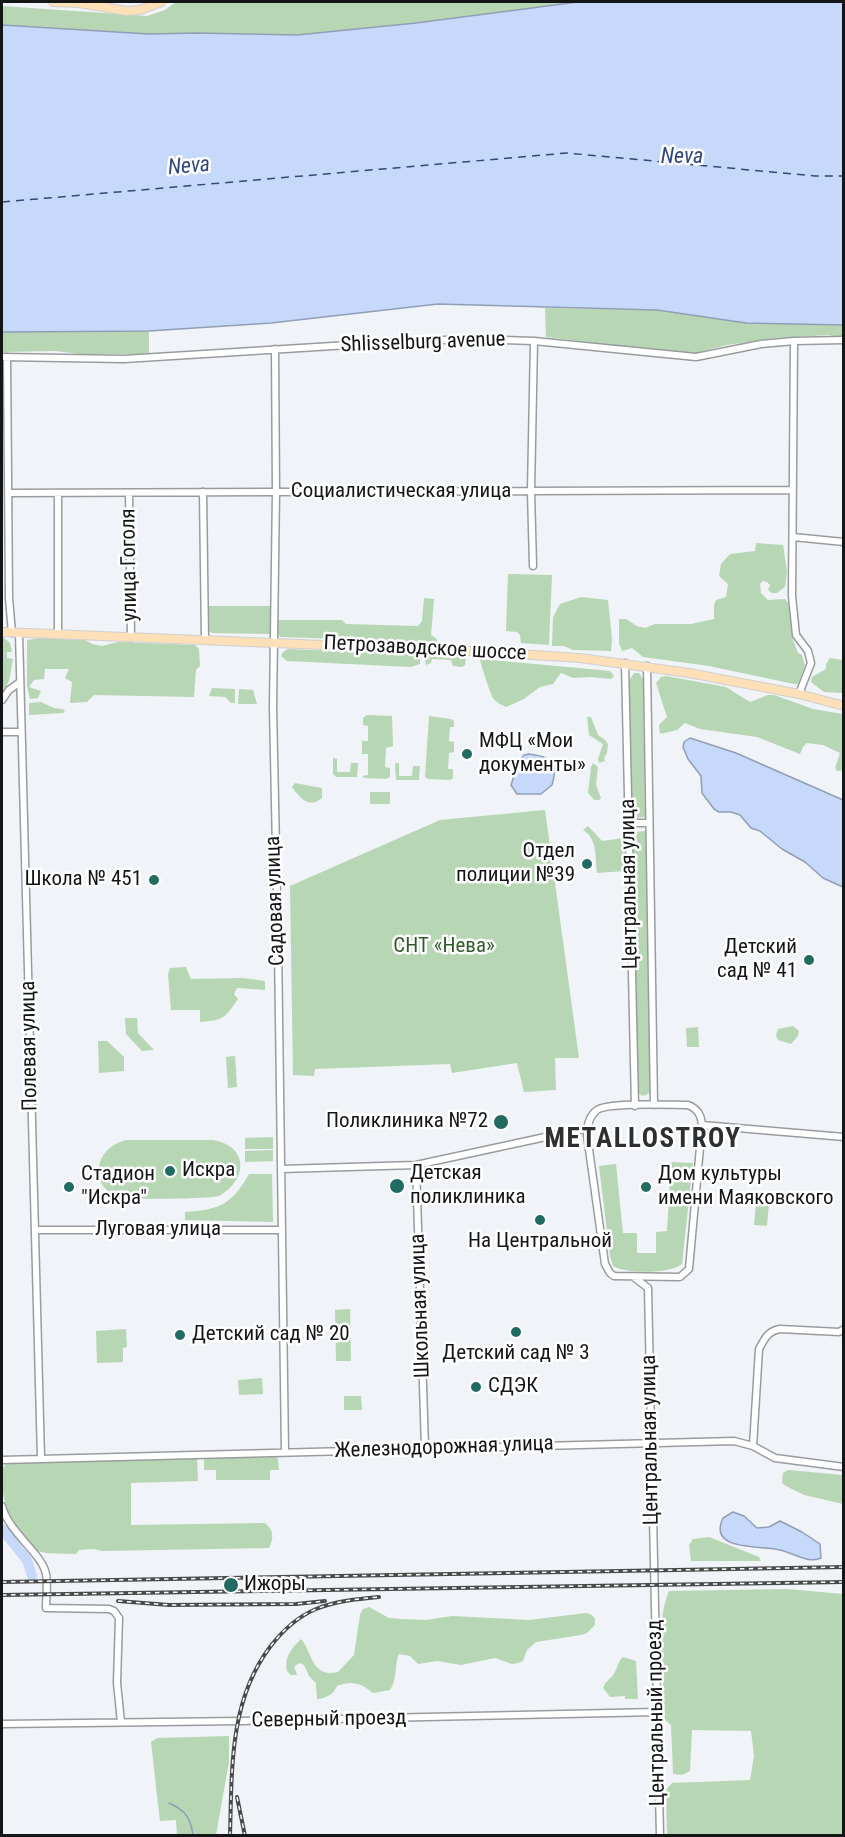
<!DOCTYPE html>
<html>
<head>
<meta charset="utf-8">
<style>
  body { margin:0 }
  #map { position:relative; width:845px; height:1837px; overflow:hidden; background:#f0f3f7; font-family:"Roboto Condensed",sans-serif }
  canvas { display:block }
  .frame { position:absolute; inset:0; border:3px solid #141516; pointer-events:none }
</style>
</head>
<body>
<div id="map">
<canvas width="845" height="1837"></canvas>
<div class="frame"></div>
</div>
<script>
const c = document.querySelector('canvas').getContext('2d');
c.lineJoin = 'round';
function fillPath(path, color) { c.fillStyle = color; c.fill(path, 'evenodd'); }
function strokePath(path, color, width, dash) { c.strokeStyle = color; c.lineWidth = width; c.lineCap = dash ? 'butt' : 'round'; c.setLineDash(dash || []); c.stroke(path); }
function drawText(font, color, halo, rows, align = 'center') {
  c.font = font + ' "Roboto Condensed",sans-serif'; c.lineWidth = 5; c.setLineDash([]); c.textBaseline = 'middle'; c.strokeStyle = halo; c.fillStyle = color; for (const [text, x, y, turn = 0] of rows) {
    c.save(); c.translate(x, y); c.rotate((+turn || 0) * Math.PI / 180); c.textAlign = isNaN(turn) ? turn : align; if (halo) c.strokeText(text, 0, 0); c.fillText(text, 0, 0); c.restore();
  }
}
const green = new Path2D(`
  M176,2H578L416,23L297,35L196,33L149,34L2,25V6L147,16L165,10Z
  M545,308L657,310L746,323L843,325V338L829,335L775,338L727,345L691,354L546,337Z
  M149,331V354H79L56,351L2,352V332Z
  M756,543L783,545L787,572L785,587L777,593H772L768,590L770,585L767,582L763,581L760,584L761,593L768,600L785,599L788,603L793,640L798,653L802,655L805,666L798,684H794L709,666L643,657L632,648L622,651L619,643V619H626L637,626L645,628L655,624H691L714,619V605L716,600L726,597L728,584L719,576L721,564L730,554L755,551Z
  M508,574L552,575L549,645L521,643L520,635L517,632L506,631Z
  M581,597L608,600L612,640L611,651L573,650L564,646H552L553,617L560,604Z
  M424,598L434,599L431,635L437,639V642L280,637L277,632V620H342L346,624L418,626L422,621Z
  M209,606H271L272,619L270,634L212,633L209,631Z
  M2,636L10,643L12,652H7V658L13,659L9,681L2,696Z
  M40,638L85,640L92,644L102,646L118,642L195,645L199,649L200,666L196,670L194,697L94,695L87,702L70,703L72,682L65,678L69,669H45L44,679L34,680L29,687L41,691L38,698L30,699L27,686V640Z
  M288,649L418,654L420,656V664L411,667L287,661L281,656L283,652Z
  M424,655L466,657L465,665L462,667L453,666L451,660L432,659L431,663L426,665Z
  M830,658L843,660V693L824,692L811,682L812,677L826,669V664Z
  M480,659L600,670L610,671L614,676L611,679L591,677L573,678L561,673L553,684L540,687L524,699L506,707C501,704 496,703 493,698C491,695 480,663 480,659Z
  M634,673H639L643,679L645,817L632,818L629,681Z
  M666,676L726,687L750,702L768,695H774L813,709L843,714V770L837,771L835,768L840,753L823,745L807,743L803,747L800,754L757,737L700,729L685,723L677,730L660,734L659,725L667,717L656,683L661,677Z
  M212,688L235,689V703H231L225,697L209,696Z
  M239,689L253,690L257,704H238Z
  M41,702L54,708L63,709L65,711L63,713L29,715V703Z
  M367,715L392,716L393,746L386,748L385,767L390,768V777L386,779L365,778L362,776L368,775V754H362V741H368V726L363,725V718Z
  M429,716L451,719L454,721V727H450L449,741L454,742V752L449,753L448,769H453V778L450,780L429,779L425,777Z
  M587,717H591L598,735L605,740L608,744L607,753L604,758L605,761L599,763L598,759L603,744L589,735Z
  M333,758L337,759V772H350L351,763H358L357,777H336L333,774Z
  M395,763H399V776H412L413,766H420L419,780H396Z
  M593,763L598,767L596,785L601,798L599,800H594L588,793L591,767Z
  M295,783L322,788V798C309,809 300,798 292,787Z
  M370,792H390V804H370Z
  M545,810L579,1058H555L556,1090L524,1092L517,1063L452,1073L450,1064L315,1069L314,1076L293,1075L290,886L440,820Z
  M588,826L602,841L624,838L625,871L597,873C595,858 598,839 583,830Z
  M646,831L650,1092L646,1095L642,1096L638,1092L632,832Z
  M186,967L191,979L243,978L265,981V990L237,988L234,994L238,999C224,1019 224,1020 200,1022V1010H171L168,974L170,968Z
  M125,1018H137L138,1033L154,1050L142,1051L126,1034Z
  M793,1026L799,1031L798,1036L791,1044L778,1040L776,1035L778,1029Z
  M698,1027L699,1047H687L686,1028Z
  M98,1041H107L124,1057V1071L99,1073Z
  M235,1056L237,1087L228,1088L226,1057Z
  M273,1137V1149H245V1138Z
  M126,1140H213C249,1146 248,1180 219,1196C207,1199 127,1200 118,1197C87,1184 96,1147 126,1140Z
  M273,1150V1161L245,1162V1151Z
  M671,1162L693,1163L682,1264C671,1274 626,1274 613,1266L610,1256L599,1166L616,1164L623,1233H637V1253H656V1232L667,1231Z
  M249,1174H272L273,1222L185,1220V1212C220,1210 232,1204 249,1174Z
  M756,1202L769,1203L767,1226L754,1225Z
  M350,1309L351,1361H336L335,1310Z
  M126,1329L127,1347L123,1348V1362L97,1363L96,1331Z
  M262,1378L263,1394L239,1395L238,1380Z
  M344,1396H361L362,1410H344Z
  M275,1456L278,1459L279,1470H270V1480H216V1470H204V1457Z
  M197,1457L198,1481L131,1483V1525L265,1523C274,1530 274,1538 269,1548L102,1551L94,1549L79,1550L76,1554C65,1553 49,1555 38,1551C33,1549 29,1543 25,1538C5,1516 2,1498 2,1469L7,1463Z
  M788,1470L843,1475V1504L804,1495L784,1485L782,1482L783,1473Z
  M709,1537L759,1557L761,1561H691L689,1545L693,1539Z
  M787,1589L843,1594V1835H667L666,1790L672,1783L750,1780L754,1756L751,1731L692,1730L690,1771L682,1775L673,1774L671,1725L664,1719C666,1677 653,1630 669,1591Z
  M369,1607L389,1618L402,1619L426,1620L452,1616L529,1620L586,1613L592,1615L595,1619V1625L587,1633L581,1635L536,1642L527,1650L523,1661L518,1663L512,1664L495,1658L461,1665L437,1661L418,1664L410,1656L399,1654C394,1664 398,1678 390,1690L373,1693C361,1683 352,1680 337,1686C334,1694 325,1699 317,1699L316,1683L309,1676L304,1665L299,1663L294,1667L297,1675H291L287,1671C284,1657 292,1648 301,1639C313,1653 311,1678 338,1672L354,1655L360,1615L363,1609Z
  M623,1657L636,1661L638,1699H625V1696L610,1697L603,1688C605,1682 609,1680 613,1675C618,1669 617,1662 623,1657Z
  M229,1736V1762L216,1835H177L176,1820L160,1821L151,1742L157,1738Z`);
const water = new Path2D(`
  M578,2H843V325L746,323L657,310L438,304L271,323L149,331L2,332V25L149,34L196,33L297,35L416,23Z
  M690,738L736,753L843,800V887L823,878L805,862L782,849L760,831L751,828L740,815L731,812H719L714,809L702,793L701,776L688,759L683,747L684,742Z
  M529,754C552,757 559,761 552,785L541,794H517L511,785L519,761L524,755Z
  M733,1512L744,1516L757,1528L769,1527L780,1521L802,1532L820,1544L821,1558C809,1564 793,1553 780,1550C762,1545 707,1552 723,1518Z`);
const stream = new Path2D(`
  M169,1803C185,1810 191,1818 193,1836`);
const river = new Path2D(`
  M2,1529L27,1560L32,1576`);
const ferry = new Path2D(`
  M2,202L567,153L815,176H844`);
const minor = new Path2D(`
  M794,341L792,596L796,635L808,651L811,663L799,694
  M275,349L276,492L273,707L278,945L285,1452
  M2,357L124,359L413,341L473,339L534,341L696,357L761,344L794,341L844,340
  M7,357L9,598L12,633
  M203,492L205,640
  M9,493L792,490
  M58,493V634
  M129,493L131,638
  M793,537L844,542
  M533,566L531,491L534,341
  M19,633L41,1458
  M625,663L635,1106
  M647,666L654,1105
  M2,700L9,690L20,682
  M2,732H21
  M629,823H649
  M688,1105C698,1109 701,1115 702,1125L689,1269L680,1277L614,1276L610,1273L605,1264L587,1135C587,1126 589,1116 597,1110C608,1102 671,1105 688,1105Z
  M702,1125L844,1137
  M416,1165L425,1448
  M281,1169L416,1165L587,1128
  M35,1230H282
  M635,1278L648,1288L660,1836
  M753,1446L759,1349C765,1338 768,1331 780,1329L839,1332L844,1329
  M2,1460L734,1441L753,1446L775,1458L844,1467
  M2,1506C8,1532 42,1553 46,1574C48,1584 46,1597 46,1608L109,1609L114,1611L119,1618L117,1683L121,1722
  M2,1724L241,1721L657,1712`);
const major = new Path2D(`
  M53,2L79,3L127,11L140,10L161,2
  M2,632L472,651L580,658L689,673L799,694L844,706`);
const rail = new Path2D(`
  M2,1582L844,1567
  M2,1595L844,1582
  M118,1601L169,1605L296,1604L325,1601
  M237,1797L245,1836
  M230,1836C232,1770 229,1701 270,1647C283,1630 297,1617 316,1609C336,1601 357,1599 379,1597`);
const markers = [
  [467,754,6,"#226b62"],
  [587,864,6,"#226b62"],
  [154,880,6,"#226b62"],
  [809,960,6,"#226b62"],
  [501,1122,8,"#226b62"],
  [170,1171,6,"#226b62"],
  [397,1186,8,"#226b62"],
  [69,1187,6,"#226b62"],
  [646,1187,6,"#226b62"],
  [540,1220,6,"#226b62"],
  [516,1332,6,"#226b62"],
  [180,1335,6,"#226b62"],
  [476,1387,6,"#226b62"],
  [231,1585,8,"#226b62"]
];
const streetNames = [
  ["Shlisselburg avenue",423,343,-2],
  ["Социалистическая улица",401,492],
  ["улица Гоголя",130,565,-91],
  ["Петрозаводское шоссе",425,649,3],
  ["Центральная улица",630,884,-91],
  ["Садовая улица",276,901,-92],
  ["Полевая улица",30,1046,-91],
  ["Луговая улица",158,1230],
  ["Школьная улица",421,1306,-92],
  ["Центральная улица",651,1440,-91],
  ["Железнодорожная улица",444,1448,-2],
  ["Центральный проезд",657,1713,-91],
  ["Северный проезд",329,1720,-1]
];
const poiNames = [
  ["МФЦ «Мои",479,742],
  ["документы»",479,766],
  ["Отдел",575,852,"right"],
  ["полиции №39",575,876,"right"],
  ["Школа № 451",142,880,"right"],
  ["Детский",797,948,"right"],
  ["сад № 41",797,972,"right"],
  ["Поликлиника №72",488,1122,"right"],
  ["Искра",182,1171],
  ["Детская",410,1174],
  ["поликлиника",410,1198],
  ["Стадион",81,1175],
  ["\"Искра\"",81,1199],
  ["Дом культуры",658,1175],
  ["имени Маяковского",658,1199],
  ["На Центральной",540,1242,"center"],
  ["Детский сад № 20",192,1335],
  ["Детский сад № 3",516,1354,"center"],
  ["СДЭК",488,1387],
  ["Ижоры",244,1585]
];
const parkNames = [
  ["СНТ «Нева»",444,947]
];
const waterNames = [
  ["Neva",682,157],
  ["Neva",189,167,-5]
];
const districtNames = [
  ["METALLOSTROY",643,1140]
];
fillPath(green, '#b7d6b3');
fillPath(water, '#c7d9fb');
strokePath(water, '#919eb6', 1.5);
strokePath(stream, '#919eb6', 1.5);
strokePath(river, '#c7d9fb', 10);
strokePath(ferry, '#2f487d', 1.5, [8, 6]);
strokePath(minor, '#999c9f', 9);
strokePath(major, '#d0d0d0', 10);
strokePath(minor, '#fff', 6);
strokePath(major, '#fddfb8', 8);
strokePath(rail, '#494a4c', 4);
strokePath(rail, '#fff', 1.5, [4.5]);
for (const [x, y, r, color] of markers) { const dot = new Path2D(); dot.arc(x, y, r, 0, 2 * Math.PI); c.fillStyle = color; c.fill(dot); strokePath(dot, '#fff', 2); }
drawText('21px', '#141516', '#fff', streetNames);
drawText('21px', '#141516', '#fff', poiNames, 'left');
drawText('21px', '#2e5d2a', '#fff', parkNames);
drawText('italic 22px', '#2f487d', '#fff', waterNames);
c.letterSpacing = '1.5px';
drawText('bold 27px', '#2d2f31', '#fff', districtNames);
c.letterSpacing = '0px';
</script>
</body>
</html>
